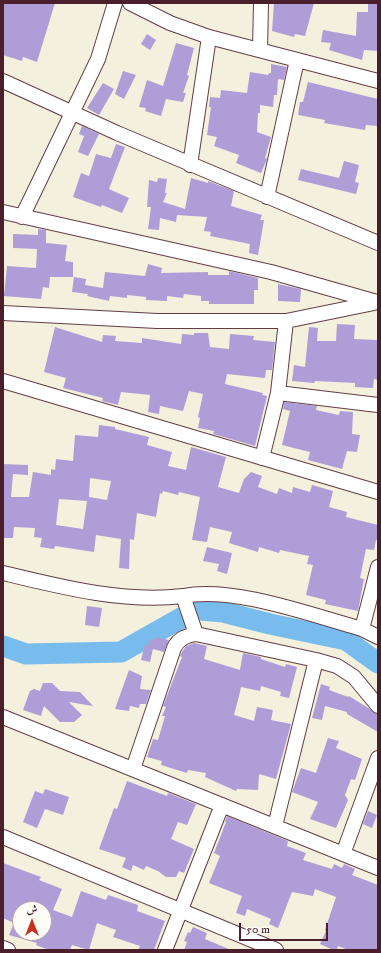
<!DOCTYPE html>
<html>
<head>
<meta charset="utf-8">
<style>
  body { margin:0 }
  #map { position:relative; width:381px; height:953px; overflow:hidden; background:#f3f0dd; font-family:"IM FELL DW Pica",Amiri,serif }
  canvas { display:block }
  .frame { position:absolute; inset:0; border:4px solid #4a1f2b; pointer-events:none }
  .north { position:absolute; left:12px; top:901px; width:40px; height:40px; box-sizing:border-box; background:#fdfcf7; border:1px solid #b5a4a5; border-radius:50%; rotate:0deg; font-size:11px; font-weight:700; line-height:16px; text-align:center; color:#4a1f2b }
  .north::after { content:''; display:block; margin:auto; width:14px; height:18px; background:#c8321e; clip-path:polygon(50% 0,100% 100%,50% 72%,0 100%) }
  .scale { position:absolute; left:239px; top:923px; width:89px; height:18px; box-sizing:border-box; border:2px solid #4a1f2b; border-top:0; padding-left:5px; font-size:12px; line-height:14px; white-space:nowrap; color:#4a1f2b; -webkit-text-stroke:3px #fdfcf7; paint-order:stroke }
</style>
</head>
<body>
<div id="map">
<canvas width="381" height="953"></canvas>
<div class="frame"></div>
<div class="north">ش</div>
<div class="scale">50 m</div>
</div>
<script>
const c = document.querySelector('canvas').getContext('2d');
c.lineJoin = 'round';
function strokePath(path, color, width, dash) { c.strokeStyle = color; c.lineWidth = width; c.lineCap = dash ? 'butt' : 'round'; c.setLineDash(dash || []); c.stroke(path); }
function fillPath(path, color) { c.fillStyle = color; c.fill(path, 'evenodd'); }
const river = new Path2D(`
  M201,610L223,612L270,624L346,640L378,663
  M3,646L26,654L121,652L183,617`);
const building = new Path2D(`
  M3,3H55L37,62L23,57L22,61L3,55Z
  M274,3H314L305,36L295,34L294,37L272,31Z
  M368,3H378V51L364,50L362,60L329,50L331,43L321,42L323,30L356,36L357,12H368Z
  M147,34L156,40L150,50L141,44Z
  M176,43L194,48L187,75L189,76L183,93H186L183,102L166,99L161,116L145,111L146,108L139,107L147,80L163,86Z
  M271,64L287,67L284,80L278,79L277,95H274L273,107L260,105V113H258L257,132L271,137L265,158L267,159L261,173L236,163L239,155L214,146L217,137L207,135L211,107H209L210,97L220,98L221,90L247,93L250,72L268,75L269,73H271Z
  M123,71L136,75L124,99L115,94Z
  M308,82L378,99V126L366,125L365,130L324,123L325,120L298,115L300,102H303Z
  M103,83L114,89L99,115L87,108Z
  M82,126L99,134L88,156L78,152L84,136L79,134Z
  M116,144L125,147L109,189L129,198L122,213L102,205L101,207L73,197L81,173L89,176L96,154L111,158Z
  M344,161L359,165L355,182L359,183L356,194L298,180L301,169L339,178Z
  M158,178L167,179L165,193H167L163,202L185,209L191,178L208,183V181L234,191L231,206L262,215L260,220H264L258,255L249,253L250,244L210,236L211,232L204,231L207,217L177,215L176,222L160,218L159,230L148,229L151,207H147L149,180L157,182Z
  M38,229L46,230V243L67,245L65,261L73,262V277H50L49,288L43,287L41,299L4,296L7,266L36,268L37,249L13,248V234L38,235Z
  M148,264L162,268L161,273L208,272V275H229V271L258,278V290H254V304H209V301H201V296L184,294L183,298L167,296V301L146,300V297L127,295V298L110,296L109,301L87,296L88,294L72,292L74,277L86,279L85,285L103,288L105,272L145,276Z
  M278,284L301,289L300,302L278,301Z
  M337,324L355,325L354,339L378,340V380L374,379L373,388L355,387V383L315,381L314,383L292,381L294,365L305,367L309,327L318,328L317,341H336Z
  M55,327L102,342L103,335L116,336L115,341L142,343V338L181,344L182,334L194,335V333H208L210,347L229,349L230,334L254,336L253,340L275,342L272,370H266L265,378L227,374L225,384L263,393L262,395L267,396L255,446L213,434L214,431L198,428L200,418L198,417L203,394L189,391L183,411L160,406L159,414L148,412L150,395L121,392L118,405L102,401L103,398L63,388L66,378L44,372Z
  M284,402L317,406L316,410L339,415L340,411L353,412L352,434L360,435L357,452L347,451L342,469L308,460L310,452L282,445L290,411L283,409Z
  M99,425L115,427V429L149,437L147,445L172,452L168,466L186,470L191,447L226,457L218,487L239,493L244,479L251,472L262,476L258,487L277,494L279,488L292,493L293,487L310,492L312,485L333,491L329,507L347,512L346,517L378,525V540H376L374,550L366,549L360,578L364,579L358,611L325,604L326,600L306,595L313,565L307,564L309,556L280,550L279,553L259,547L258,552L229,543L232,532L210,527L207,542L192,540L200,497L179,492L178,495L163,491L162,494L160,493L156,517L137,513L134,540L130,539L129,569L119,568L121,539L96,535L94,552L55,546L54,549L40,547L42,538L34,537L35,528L14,527L13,538H3V464L28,465V475L13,474L11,497H29L33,472L51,475V469L55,470L56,459L73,461L75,435L98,437ZM90,478L111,481L107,500L89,497ZM59,499L87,501L83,529L56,525Z
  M207,547L232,553L227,574L217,571L219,564L203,561Z
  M87,606L102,608L99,627L85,625Z
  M155,637L169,640L164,652L153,649L150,662L141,660L145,644L148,645L150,639L155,640Z
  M194,643L207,646L204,659L240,670L243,653L261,657V659L285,667L286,664L297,667L289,698L280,696L281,692L261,686L260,691L241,687L240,692L234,715L254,721L257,707L273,710L271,720L291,724L276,779L259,774L258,790L237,789L236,791L205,777L206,773L188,770L187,773L161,765L162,761L147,757L153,739L158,740L165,716H162L166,707L163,706L182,657L180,656L182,652L186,646Z
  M129,670L142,676L140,689L151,690L146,704H140L139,708L130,706L129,711L115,709Z
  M43,683H52L60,691L80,692L93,706L69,702L82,715L74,722H60L44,706L41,716L23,710L30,691L34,689L40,691Z
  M321,684L330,687L329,690L348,697L349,696L378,714V732L347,714V712L325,706L322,720L312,718Z
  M328,738L339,741L336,748L362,759L355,780L351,779L345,795L348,800L336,828L310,819L318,802L292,792L301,768L316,773Z
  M127,781L167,796L168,793L196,804L187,825L178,822L171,839L194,849L184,873L179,871L176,877H166L158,871L146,866L144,870L133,865L131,871L122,867L126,858L99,849L114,808L117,809Z
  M45,789L69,797L63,815L45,809L37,828L23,822L35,791L43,794Z
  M368,811L377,815L372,828L363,824Z
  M227,816L288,841L287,846L306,853L303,860L332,869L334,864L342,868L344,864L355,869L352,875L378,885V950H348L338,946L337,950H333L320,944L326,931L325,930L336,897L315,889L313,896L292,892L278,928L269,924L271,919L247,909L245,916L236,913L242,896L209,883L220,856L214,853L226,822H225Z
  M3,863L41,877L39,880L62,889L53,910L72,917L81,891L106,900L108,895L138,905L137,911L165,921L154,950H138L140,946L113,937L116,930L97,923L89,950L72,945L70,950H49L36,945L37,943L9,935L14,923L3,918ZM20,909H44V933H20Z
  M193,927L207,933L205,939L231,950H184L187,942L184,941L188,932L190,933Z`);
const minor = new Path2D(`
  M130,3L170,23L209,37L378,81
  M260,50L261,3
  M3,81L117,133L378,243
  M190,165L209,37
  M267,197L297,60
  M3,212L271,272L377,302
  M22,217L98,59L115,3
  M3,313L157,321H286L374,303
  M3,381L378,492
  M278,393L378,405
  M262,458L278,393L286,321
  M3,573C61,587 123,603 183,596L196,634
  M183,596C234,586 311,615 362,629L378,637
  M362,629L378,567
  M3,717L378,868
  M133,769L174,648C179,638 186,636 196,634L316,660L337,666L354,677L378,706
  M275,826L316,660
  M3,837L276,950
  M343,854L378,758
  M3,948L8,950
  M165,950L222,805`);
strokePath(river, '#78bcee', 21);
fillPath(building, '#af9dd8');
strokePath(minor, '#633e46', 16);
strokePath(minor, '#fff', 14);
</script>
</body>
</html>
